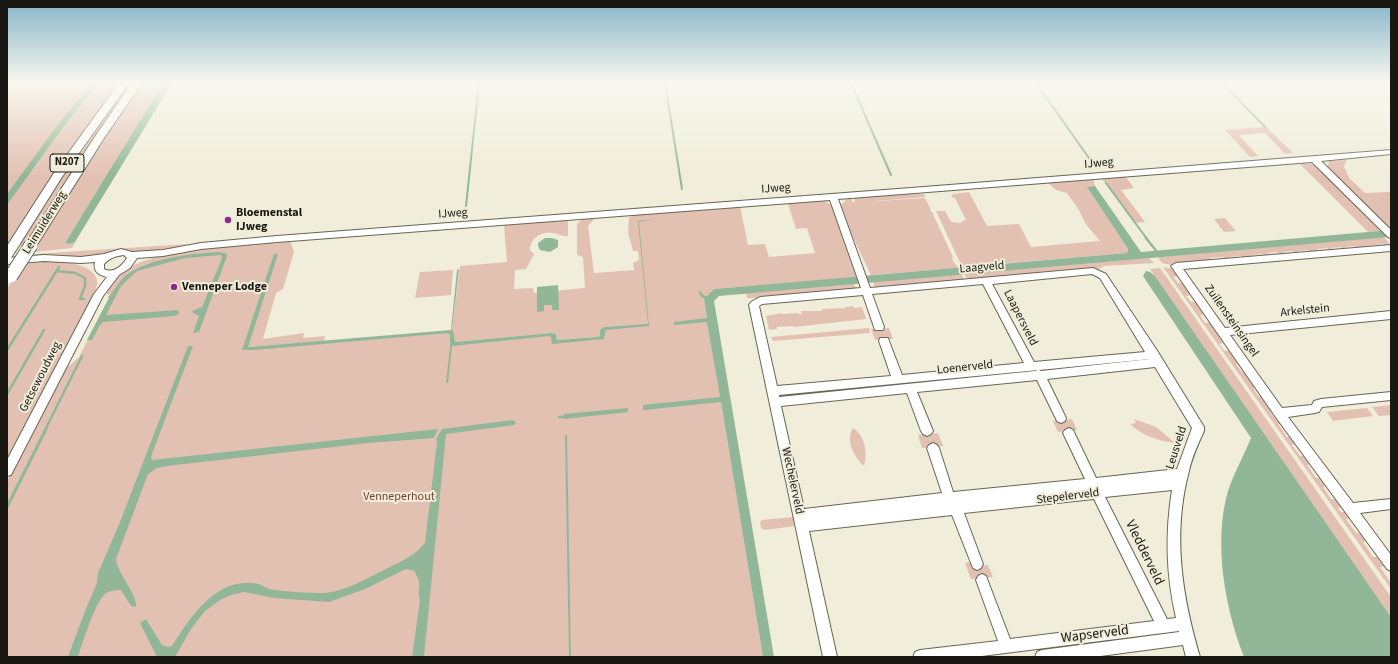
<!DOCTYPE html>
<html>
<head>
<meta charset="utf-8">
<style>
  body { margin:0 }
  #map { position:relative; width:1398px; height:664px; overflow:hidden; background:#f0edda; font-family:"Source Sans 3",sans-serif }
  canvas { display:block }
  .frame { position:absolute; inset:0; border:8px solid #181711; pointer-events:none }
</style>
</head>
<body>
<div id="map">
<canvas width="1398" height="664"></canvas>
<div class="frame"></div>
</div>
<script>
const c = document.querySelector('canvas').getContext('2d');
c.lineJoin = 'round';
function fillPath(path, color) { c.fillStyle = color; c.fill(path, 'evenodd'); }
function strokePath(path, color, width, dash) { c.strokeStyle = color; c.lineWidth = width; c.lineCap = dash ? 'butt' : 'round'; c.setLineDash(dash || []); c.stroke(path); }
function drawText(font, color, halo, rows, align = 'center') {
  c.font = font + ' "Source Sans 3",sans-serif'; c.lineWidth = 4; c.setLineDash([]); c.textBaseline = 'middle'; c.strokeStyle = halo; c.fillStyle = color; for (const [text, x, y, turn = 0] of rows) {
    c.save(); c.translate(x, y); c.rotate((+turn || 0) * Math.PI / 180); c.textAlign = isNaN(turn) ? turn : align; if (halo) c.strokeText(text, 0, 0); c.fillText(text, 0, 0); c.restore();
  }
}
const green = new Path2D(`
  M7,83H96L7,199Z
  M99,83H119L7,244V205L65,125Z
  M127,83H134L25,245L19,246L43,205Z
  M141,83H163L65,243L70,244L75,242L72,248L34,252L54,214Z
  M1266,127L1293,153L1285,154L1265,133L1239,135L1258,156L1250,157L1225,130Z
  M1347,160L1344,166L1349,178L1365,193L1391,192V230L1327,169L1329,161Z
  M1300,164H1312L1317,167L1383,231L1368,232Z
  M1125,176L1134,188L1121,190L1145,222L1134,223L1101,177Z
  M1093,178L1095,186L1087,187L1128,249L1127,253L962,267L936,211H945L951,222L962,223V221L966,220L955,198L951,197L953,194L969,192L987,226L1019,224L1031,247L1100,241L1085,223L1079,210L1067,193L1056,190L1046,181Z
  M889,193L924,194L925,197L863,202L925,198L931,210H929L932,212L953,257L952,259L958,268L871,275L849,229L841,205L848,198H851L853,203L855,201L854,198Z
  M823,200L831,205L858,277L714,289L704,299L763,657H7V481L63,371L79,357L110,296L107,294C116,250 217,247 253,244V246L257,245L258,243L290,241L294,252L283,289L276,293L263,339L304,333L303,338L325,336L324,341L247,347V349L451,331L452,345L554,334L555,342L601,338V330L647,325L604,327L601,330L600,336L596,337L557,340L556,334L551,333L455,342L454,333L452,330L460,266L507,262L504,225L567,220L568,222V236C562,237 558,233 552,233C541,231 530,238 530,250L534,254L526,269L515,270L514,289L533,288L534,293L585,288L583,257L577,255V224L582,219L595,218L588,226L594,273L634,270L633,263L639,260L638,251H633L628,233L629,218L633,215L740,206L748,245L765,244L769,257L815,253L807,228L796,229L788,204Z
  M1225,218L1236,231L1224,232L1214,219Z
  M1384,237L1391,246H1386L1384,244L1367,246V247L1358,249L1354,246L1345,247L1347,250L1344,251L1341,247L1331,248L1334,251L1330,252L1327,248L1317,249L1320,253H1311L1308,250L1298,251L1301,254L1296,255L1293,251L1283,252L1286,256H1281L1277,252L1268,253L1270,257L1265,258L1262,254L1252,255L1255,259H1244L1241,256L1229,257L1231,261H1226L1223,257L1210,258L1213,262L1171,265L1162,263L1158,257Z
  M189,244L140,255L132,254L93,256H32L33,254Z
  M1149,258L1154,263L1104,266L1099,269H1094L1093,268L1075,271L1073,269L1062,270V272L1056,273L1055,271L1042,272V274L1003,275V277L973,280L972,278L967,279L965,274Z
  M59,261C71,263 94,266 97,280C98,287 92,297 90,304L7,463V289L23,263Z
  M1163,267L1174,269L1178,276L1173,277L1178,283H1183L1192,295L1186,296L1191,302H1197L1206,314L1200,315L1205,323L1212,322L1226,342L1219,344L1224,351L1232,350L1242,363L1236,364L1242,372H1247L1258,387L1253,388L1258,396H1264L1273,408H1270L1271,411L1270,412L1278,421L1282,420L1284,424H1278L1287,437L1293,436L1298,443L1292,445L1300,456H1308L1313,464L1307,465L1316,478H1323L1328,485L1323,487L1331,499H1338L1344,507L1338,508L1341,512H1348L1352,518L1346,519L1356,533H1363L1369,541L1363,542L1373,557H1380L1387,566L1380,567L1391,583V589Z
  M1160,268L1391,597V617L1150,269Z
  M453,270L451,295L415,298L420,272Z
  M961,274L964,279L941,283L940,281L918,285L917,283L895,287L894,285L883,286V288H874L875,287L873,282Z
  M854,284L856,289L757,299L754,298H747L746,293Z
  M853,306L854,308L862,307L866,319L794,327L793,326L777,327V329L769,330L766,316L782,313V314L798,313L799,314H802L801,311H822V309L846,308L845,307Z
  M869,328L870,333L773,341L771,337Z
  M889,328L893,339L875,340L871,329Z
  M1391,405V415L1379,416L1372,407Z
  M1367,408L1373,416L1333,421L1327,412Z
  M1072,419L1077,430L1058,432L1053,421Z
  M1134,419L1156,427L1175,443C1158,441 1143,436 1130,424L1136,423Z
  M853,428C865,436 868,452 864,466C854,457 845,440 853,428Z
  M938,433L943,446L922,448L918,435Z
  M793,517L796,526L764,530L761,528L760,522L762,520Z
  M971,562L973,567L988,565L993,577L971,579L965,563Z`);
const water = new Path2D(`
  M93,83H99L65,125L7,205V194L62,119Z
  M163,83H172L75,242L70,244L65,243Z
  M1095,186L1141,252L1391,230L1389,237L719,296L714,301L774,657H763L721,402L643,410V405L720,397L707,322L674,325V322L707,318L704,299L714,289L1127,253L1128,249L1087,187Z
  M656,219L639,222L649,326L606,330L604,339L552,344L551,337L549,336L452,346L448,383H446L450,347V335L448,333L255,350H242L274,254H278L248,347L451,330L457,270L459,269L452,330L454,333L455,342L551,333L556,334L557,340L596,337L600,336V330L604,327L648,324L638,221Z
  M545,238H552L558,240V247L550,252L540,250L538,246V243Z
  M218,252L226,253L227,256L199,332L193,333L199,316L192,312L194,310L202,307L203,305L222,258L221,255L185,258L137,271L121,286L106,315L178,310L179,314L174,316L103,322L100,325L92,340H87L109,298L108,296H110C114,289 119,282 125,276C148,258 190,254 218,252Z
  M1146,271L1150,272L1155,276L1391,617V657H1244C1225,608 1213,543 1228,491C1234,473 1244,455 1251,438L1143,276Z
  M558,285L559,310H552V305H544V311L537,312V287Z
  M188,346H193L153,451L151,458L152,460L438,429L434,438L368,443L167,466L157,468L148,474L116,559C118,575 138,595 136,607L131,606L121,590C116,590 111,590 106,593C95,602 83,642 78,657H68L85,611L97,583L98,573L120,522Z
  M628,408V412L564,419V414Z
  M513,420L516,423L514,425L446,434L424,657H412L420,600C416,587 424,587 414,571L406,569L365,589L329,602L274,598L244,592L231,595L220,600L205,611L191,629L175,657H157L140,623L146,619L162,645L168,647L172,646C190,618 214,580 252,583C259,583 264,587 269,589C287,592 307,593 324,593C343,592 368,578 384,570C399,562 414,557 425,543L437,442L436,439L442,429Z
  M565,435H567L571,657H569Z`);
const streamFar2 = new Path2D(`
  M665,83L682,189
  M851,83L891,175
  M1036,83L1091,161
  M1222,83L1265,127
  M1106,183L1147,239
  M466,206L479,83`);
const streamFar1 = new Path2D(`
  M1146,238L1157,252
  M57,271L75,273L85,278V286L80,299H84
  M700,292L702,296L708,298
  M7,350L59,267
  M7,394L44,330
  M559,417H567
  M45,430L82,356`);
const stream = new Path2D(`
  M7,507L46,429`);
const minor = new Path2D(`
  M1391,150V154L1321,161L1391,230V238L1388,237L1312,162L838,199L870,288L1093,268L1106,274L1158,352L1204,427V431C1198,444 1192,457 1189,471C1172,534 1182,596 1200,657H1186L1183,645L1093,657H1035L1037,652L1042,650L1179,632V631L974,657H913L915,652L920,650L998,641L976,580L978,576L982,574L986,576L1010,639L1154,621L1094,499L964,513L983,564L981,568L977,570L973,568L952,515L809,531L837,657H823L749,305L751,302L760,297L861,288L830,200L277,242L201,249L163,256L137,258L130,268L119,275L103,296L11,475L7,476V460L94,294L107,277C98,275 93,271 95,262L81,263L44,261L7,264V258L44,255L81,257L104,254L121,249L132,252L163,250L201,243L277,236L924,187ZM124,255L127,258C122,266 113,274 104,269V264C110,258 115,256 124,255ZM1092,274L1100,278L1145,352L1034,362L992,284ZM983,284L1024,363L902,375L889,341L888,338H880L879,341L891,376L777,386L759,306L762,304L863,295L874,327L875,330H883L884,327L872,294ZM1150,359L1041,371L1039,370ZM1155,367L1192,428L1177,469L1096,478L1073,430L1069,428L1065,430L1063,433L1085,479L953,492L939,448L937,445L933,443L929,445L927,448L942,493L804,509L781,406L907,393L921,431L923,434L927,436L931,434L933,431L917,392L1037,380L1057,421L1061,423L1065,421L1066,418L1047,379ZM1038,370L1035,371L779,397V395ZM1172,490C1165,533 1166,575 1176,618L1167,619L1105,497Z
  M1391,245V251L1183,269L1225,328L1391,311V319L1230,335L1282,408L1312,405L1314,401L1321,399L1391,392V400L1322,407L1319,412L1315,413L1288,417L1353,503L1391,499V509L1360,513L1391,555V571L1387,569L1275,416L1171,266L1176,263Z`);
const major = new Path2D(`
  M119,83H129L62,177L11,258L7,259V246L54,173Z
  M132,83H142L104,138L35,248H27L25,245L27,242L94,138Z`);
const majorBridge = new Path2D(`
  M11,276L31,245`);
const markers = [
  [228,220,4,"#902a8f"],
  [174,287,4,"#902a8f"]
];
const shields = [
  [67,163,34]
];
const shieldNames = [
  ["N207",67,163]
];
const streetNames = [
  ["IJweg",1099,164,-5],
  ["IJweg",776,189,-4],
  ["IJweg",453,214,-4],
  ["Leimuiderweg",45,223,-58],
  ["Laagveld",982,268,-5],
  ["Arkelstein",1305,311,-6],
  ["Laapersveld",1020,318,63],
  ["Zuilensteinsingel",1231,321,55],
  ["Loenerveld",965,368,-6],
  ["Getsewoudweg",41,377,-63],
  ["Leusveld",1177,448,-72],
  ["Wechelerveld",792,481,78],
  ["Stepelerveld",1068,497,-7]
];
const poiNames = [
  ["Bloemenstal",236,213],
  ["IJweg",236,227],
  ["Venneper Lodge",182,287]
];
const parkNames = [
  ["Venneperhout",399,497]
];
const nearStreetnames = [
  ["Vledderveld",1144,553,64],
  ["Wapserveld",1095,635,-7]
];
fillPath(green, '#e3c1b2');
fillPath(water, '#92b698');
strokePath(streamFar2, '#92b698', 2);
strokePath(streamFar1, '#92b698', 2.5);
strokePath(stream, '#92b698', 3);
strokePath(minor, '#686555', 2);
strokePath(major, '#686555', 2);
fillPath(minor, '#fff');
fillPath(major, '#fff');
strokePath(majorBridge, '#686555', 15, []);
strokePath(majorBridge, '#fff', 13);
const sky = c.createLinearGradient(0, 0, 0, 176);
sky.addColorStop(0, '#85b5c8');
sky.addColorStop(0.47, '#f8f7ee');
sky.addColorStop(1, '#f8f7ee00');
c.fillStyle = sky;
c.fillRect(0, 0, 1398, 176);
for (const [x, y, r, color] of markers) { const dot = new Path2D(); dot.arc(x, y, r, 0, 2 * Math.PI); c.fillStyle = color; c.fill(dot); strokePath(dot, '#f0edda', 1.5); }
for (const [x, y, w] of shields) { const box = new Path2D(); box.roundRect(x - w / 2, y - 9, w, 18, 3); c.fillStyle = '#f0edda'; c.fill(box); strokePath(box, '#181711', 1); }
drawText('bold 11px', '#181711', null, shieldNames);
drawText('12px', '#181711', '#f0edda', streetNames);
drawText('bold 12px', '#181711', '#f0edda', poiNames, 'left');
drawText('12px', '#784025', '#f0edda', parkNames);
drawText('14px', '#181711', '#f0edda', nearStreetnames);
</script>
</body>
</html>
